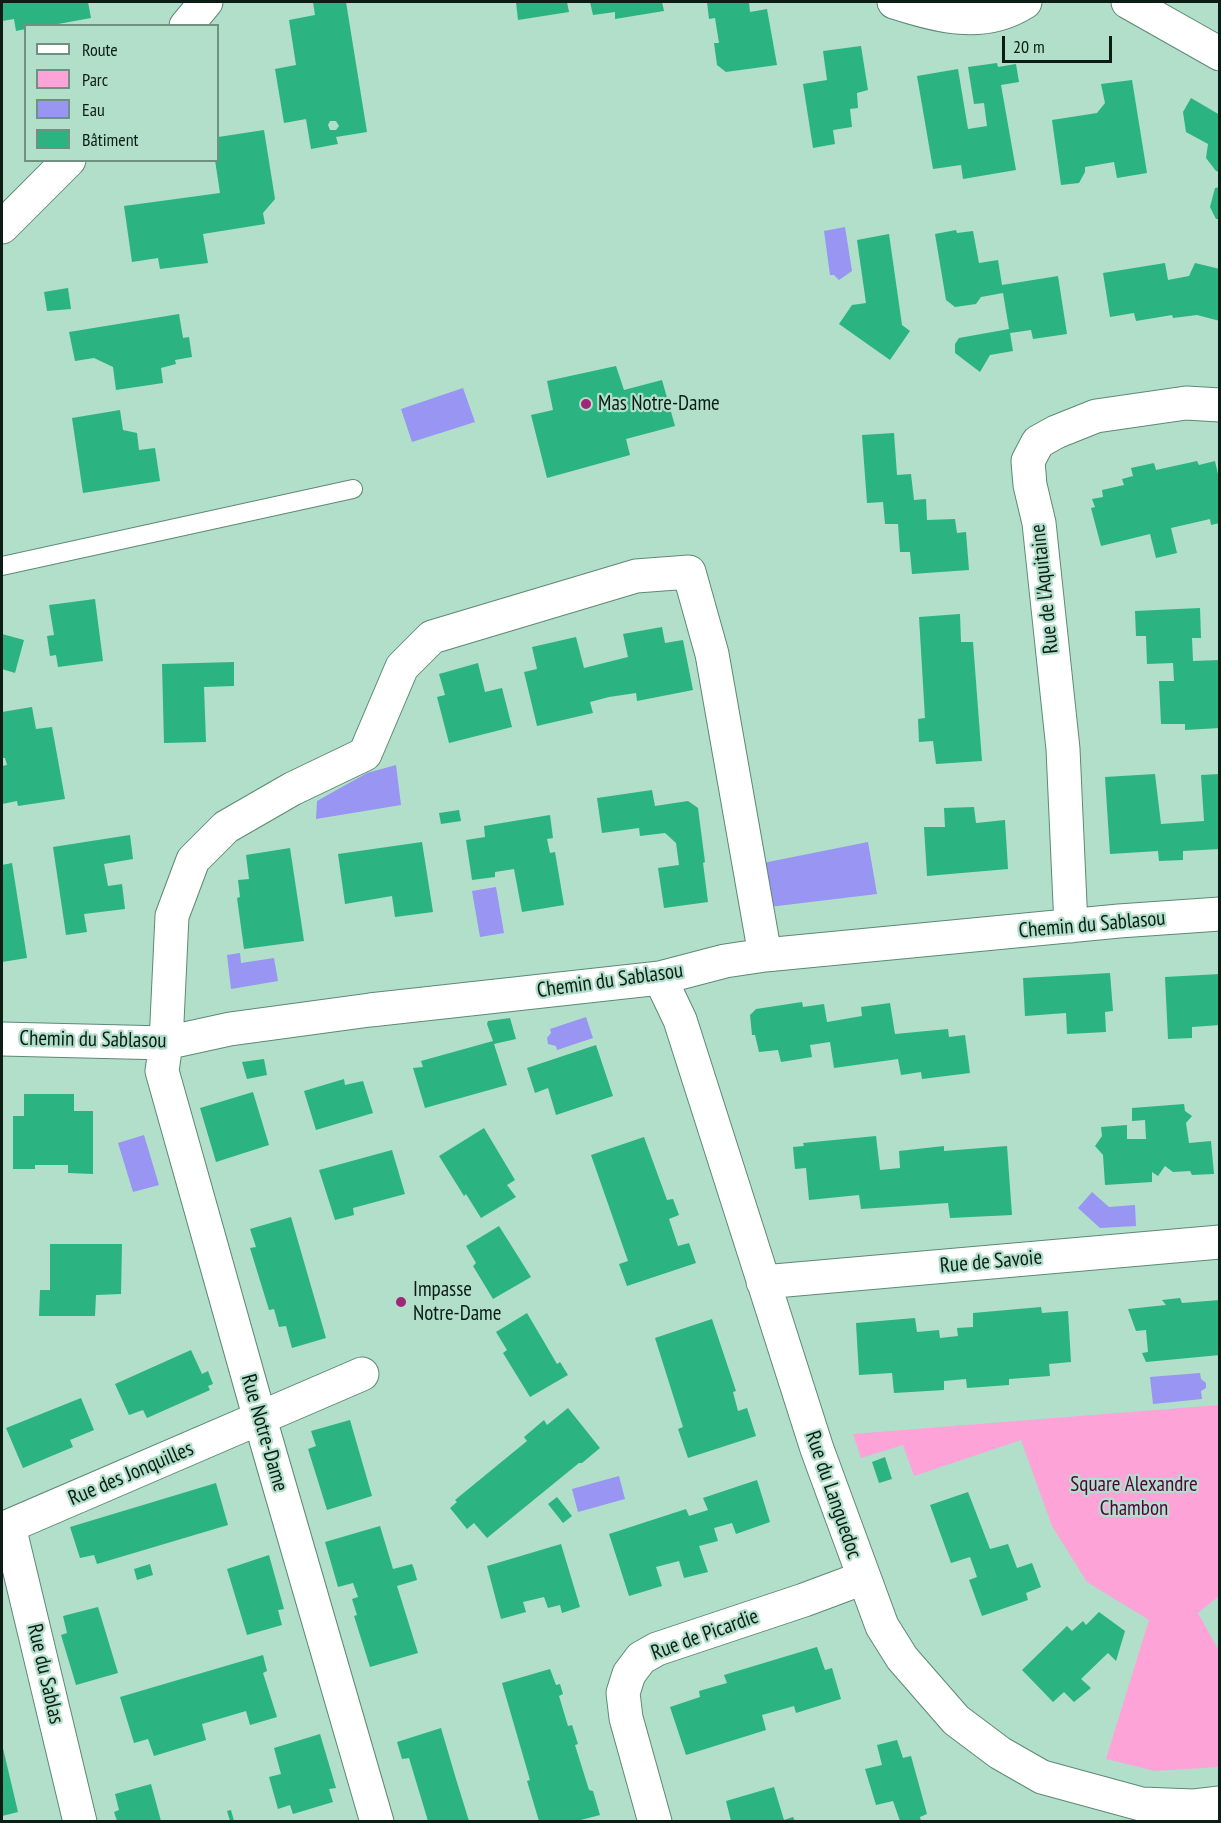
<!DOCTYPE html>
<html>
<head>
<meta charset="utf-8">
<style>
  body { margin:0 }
  #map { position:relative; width:1221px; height:1823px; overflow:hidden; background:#b1dfc9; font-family:"PT Sans Narrow",sans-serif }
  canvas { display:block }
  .frame { position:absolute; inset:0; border:3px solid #0c1d16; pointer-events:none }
  .legend { position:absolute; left:24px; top:24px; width:195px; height:138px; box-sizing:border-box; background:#b1dfc9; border:2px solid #6f9181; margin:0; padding:8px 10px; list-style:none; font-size:18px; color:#0c1d16 }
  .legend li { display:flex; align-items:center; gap:12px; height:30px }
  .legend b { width:30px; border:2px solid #6f9181 }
  .scale { position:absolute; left:1002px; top:36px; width:110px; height:27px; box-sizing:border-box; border:3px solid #0c1d16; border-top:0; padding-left:8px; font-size:18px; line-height:21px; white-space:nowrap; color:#0c1d16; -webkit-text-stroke:4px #b1dfc9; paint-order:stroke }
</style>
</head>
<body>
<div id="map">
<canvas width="1221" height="1823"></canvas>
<div class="frame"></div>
<ul class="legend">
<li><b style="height:8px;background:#fff"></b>Route</li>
<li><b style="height:16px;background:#fda3d8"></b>Parc</li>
<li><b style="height:16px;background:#9895f3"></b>Eau</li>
<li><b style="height:16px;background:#2bb382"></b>Bâtiment</li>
</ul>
<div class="scale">20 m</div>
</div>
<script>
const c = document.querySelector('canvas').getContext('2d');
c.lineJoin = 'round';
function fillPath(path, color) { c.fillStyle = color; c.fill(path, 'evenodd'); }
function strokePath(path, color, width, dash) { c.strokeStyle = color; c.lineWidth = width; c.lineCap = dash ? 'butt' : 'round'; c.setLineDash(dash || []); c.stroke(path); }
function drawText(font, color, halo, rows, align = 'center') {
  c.font = font + ' "PT Sans Narrow",sans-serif'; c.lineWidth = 4.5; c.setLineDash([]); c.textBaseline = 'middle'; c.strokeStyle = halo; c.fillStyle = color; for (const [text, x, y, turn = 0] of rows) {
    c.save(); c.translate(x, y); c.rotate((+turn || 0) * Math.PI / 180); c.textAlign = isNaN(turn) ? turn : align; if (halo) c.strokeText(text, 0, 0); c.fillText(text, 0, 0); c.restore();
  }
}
const green = new Path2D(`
  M1219,1405V1596L1198,1613L1219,1651V1767L1155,1771L1106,1759L1149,1620L1087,1582L1052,1526L1021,1440L914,1476L903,1445L861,1458L853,1434Z`);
const water = new Path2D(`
  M845,227L852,271L839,280L834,275H830L824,231Z
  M463,388L475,422L412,442L401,409Z
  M396,765L401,805L316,819L317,801L367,773Z
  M868,842L877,894L769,907L763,863Z
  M496,887L504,933L480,937L472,891Z
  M240,953L241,963L274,958L278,981L231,989L227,955Z
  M586,1017L593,1038L557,1050L556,1046L548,1044L547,1038L551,1033L550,1029Z
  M144,1135L159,1185L133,1192L118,1143Z
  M1092,1192L1109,1207L1135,1205L1136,1226L1100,1228L1078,1208Z
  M1200,1373L1201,1379L1206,1383V1388L1201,1391L1202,1399L1153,1404L1150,1377Z
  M619,1476L625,1499L578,1512L572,1489Z`);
const building = new Path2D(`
  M2,2H88L91,18L47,26H26V29L16,31L14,19L2,21Z
  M313,2H346L367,132L336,137L338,144L311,149L306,119L284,123L275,69L296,65L289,20L315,15ZM330,121H336L339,126L336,130H330L328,125Z
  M516,2H567L569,12L518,20Z
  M590,2H662L664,11L615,19V12L593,15Z
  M707,2H749L750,12L767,9L777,65L726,72L717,65L714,43H719L715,18L709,19Z
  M861,46L868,90L857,93L858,108L850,109L852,127L833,130L835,144L813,148L803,84L827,80L823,51Z
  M997,63L998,67L1016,64L1019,82L1001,85L1016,170L963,179L961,165L933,169L917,76L958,69L968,129L987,126L984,103L974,104L968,67Z
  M1132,80L1147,173L1117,178L1114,162L1085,167V172L1079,183L1061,185L1052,120L1097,113L1105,103L1101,84Z
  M1191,98L1220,115V172L1216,171L1206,158L1208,144L1186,132L1183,112Z
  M264,130L275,199L263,213L265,224L203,234L208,263L160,269L158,258L132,262L124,206L220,193L215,160H218V137Z
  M1220,187V219H1216L1210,207L1215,188Z
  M956,230L957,233L973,231L979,263L998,260L1002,285L1058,276L1067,334L1033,339L1031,330L1010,333L1013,351L990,355L980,372L955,353V344L959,338L1009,329L1003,293L981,297L976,304L955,307L946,300L935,234Z
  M889,234L902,325L910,331L890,360L839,324L852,305L866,303L857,240Z
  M1165,263L1168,280L1189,276L1195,263L1220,269V321L1197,315L1173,318L1172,315L1136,321L1134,313L1110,317L1103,273Z
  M68,288L71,309L47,311L44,292Z
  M179,314L183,338L189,337L192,357L175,360L176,364L161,368L163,383L116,390L113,367L94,358L75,361L69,332Z
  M616,366L624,390L662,380L675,426L626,439L630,455L547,478L531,415L553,410L547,381Z
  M120,410L123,430L137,433L139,450L155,448L160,481L83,493L72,418Z
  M894,433L897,475L911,474L914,500L926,499L927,520L955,519L957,533L966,532L969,570L912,574L910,552H900L898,524H885L883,502L867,503L862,435Z
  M1197,461L1199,465L1215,461L1220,483V523L1211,525L1210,519L1171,528L1177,553L1156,558L1150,534L1101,546L1091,508L1095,507L1092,499L1103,497L1102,490L1124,485L1122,479L1133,476L1131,468L1154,463L1156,470Z
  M95,599L103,661L58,667L56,655L50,656L47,636L54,635L49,605Z
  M1200,608L1201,638H1192L1193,661L1220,660V728L1185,730V724H1161L1159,681H1174L1173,663L1147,664L1146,636H1136L1135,611Z
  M960,614L961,642H973L982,761L936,764L933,741L919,742L918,719L925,718L919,617Z
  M662,627L665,643L683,640L693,690L637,701L636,693L609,697L590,702L593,713L537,726L524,672L537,669L532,647L576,637L584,668L628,657L623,634Z
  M2,634L24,640L15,673L2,669Z
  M234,662V686L204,687L206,742L164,743L162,664Z
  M478,663L485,692L502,688L512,727L449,743L437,697L445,695L439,674Z
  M32,707L36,729L52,727L65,799L18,806L17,801L2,804V766L7,765L5,758H2V712Z
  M1155,774L1161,824L1204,821L1201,775L1220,774V849L1183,851V860L1159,861L1158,851L1110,854L1105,777Z
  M652,790L655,806L688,801L698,808L705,862L703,863L708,902L664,908L658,868L679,865L676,843L665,833L640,836L639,828L602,833L597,798Z
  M974,807L976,823L1005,820L1008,869L927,876L924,827H945L944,808Z
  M459,810L461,821L441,824L439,813Z
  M550,815L553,838L547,839L550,853L555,852L564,905L522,912L514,869L495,872V877L472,880L466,840L485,837L484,826Z
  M130,835L133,859L104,864L108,886L122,884L125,909L84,914L87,932L66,935L53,847Z
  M422,842L433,912L395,917L392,896L345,904L338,854Z
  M290,848L304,941L244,949L237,898L240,897L238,880L249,879L246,855Z
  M12,863L27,958L2,962V865Z
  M1110,973L1113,1011L1105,1012L1106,1032L1067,1034L1066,1013L1025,1016L1023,978Z
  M1220,974V1025L1192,1027V1038L1168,1039L1165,977Z
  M802,1002L803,1007L824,1004L827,1022L862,1016L861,1007L890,1003L895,1034L948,1029L949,1037L965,1035L970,1073L922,1079L921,1072L901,1075L898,1059L834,1068L830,1042L810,1045L812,1057L781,1062L778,1050L759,1052L755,1035H752L750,1015L756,1009Z
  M510,1018L516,1039L494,1044L507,1085L425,1108L413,1068L423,1067L421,1061L493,1041L487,1024L488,1021Z
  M596,1045L613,1096L556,1115L548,1088L535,1093L527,1068Z
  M264,1059L267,1075L247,1079L242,1062Z
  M344,1079L345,1085L363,1081L373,1113L316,1130L304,1091Z
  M253,1092L269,1145L216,1162L200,1108Z
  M24,1094H74V1111H93V1174L68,1173V1165H35V1169H13V1116H24Z
  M1184,1104L1185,1111L1192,1116L1186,1123L1189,1143L1211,1141L1214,1174L1192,1175L1190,1171L1173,1172L1165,1166L1158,1176L1152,1172V1182L1105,1185L1103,1155L1095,1146L1102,1136L1101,1127L1127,1125V1139H1146L1145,1120L1132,1121V1108Z
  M484,1128L515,1180L507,1185L516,1197L481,1218L466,1194L464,1196L439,1156Z
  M876,1136L880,1170L900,1168L899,1151L944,1146V1151L1007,1146L1012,1215L950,1218L948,1203L861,1209L859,1195L809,1200L806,1168L795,1169L793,1147L804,1146L803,1143Z
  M644,1137L667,1200L673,1199L679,1215L669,1219L678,1246L689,1243L696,1263L627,1286L619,1264L628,1261L591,1155Z
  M392,1150L405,1194L353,1208L354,1215L335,1220L319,1170Z
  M291,1217L326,1338L292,1348L286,1326L279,1327L274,1309L269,1310L250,1248L256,1247L250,1229Z
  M499,1226L531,1277L493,1299L473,1266L476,1263L466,1246Z
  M50,1244H122L121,1294L96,1295L95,1316H39L40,1290H50Z
  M1180,1298L1182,1303L1220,1300V1355L1146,1362L1142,1353L1148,1352L1146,1330L1136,1331L1128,1309L1166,1305L1162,1300Z
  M1041,1307L1042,1313L1068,1311L1071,1362L1049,1364L1050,1376L1009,1379V1385L967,1388L966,1379L944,1381V1390L894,1393L892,1373L859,1375L856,1323L915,1318L917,1332L939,1330L940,1338L958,1336L957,1328L973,1327V1313Z
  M527,1313L557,1364L560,1362L568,1375L530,1397L503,1353L507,1350L496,1332Z
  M712,1319L736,1391L733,1392L738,1411L747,1408L756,1436L688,1458L678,1429L683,1427L655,1338Z
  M191,1350L202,1374L208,1371L213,1384L208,1386L210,1390L147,1418L143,1410L129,1415L115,1384Z
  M81,1398L94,1430L70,1440L73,1447L23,1468L6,1428Z
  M568,1408L600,1448L582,1463H579L487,1538L474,1523L467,1529L450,1508L457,1502L455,1500L527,1441L524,1437L544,1420L547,1425Z
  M350,1420L372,1496L327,1510L308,1449L316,1446L311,1431Z
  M885,1457L892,1479L879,1483L872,1462Z
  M757,1480L770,1522L736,1534L732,1523L714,1528L718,1541L699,1546L708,1572L684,1578L679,1561L656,1567L662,1586L629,1596L609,1534L686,1509L689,1516L708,1510L703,1498Z
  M216,1483L228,1525L97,1564L94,1555L80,1558L70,1527Z
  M968,1492L990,1549L1008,1544L1017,1568L1032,1563L1041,1587L1026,1593L1028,1600L982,1616L969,1580L977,1577L970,1557L951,1563L930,1505Z
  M557,1497L572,1516L563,1523L548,1504Z
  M380,1526L393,1569L412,1564L414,1569L417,1580L397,1586L418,1653L370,1667L354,1616L357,1615L352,1599L358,1597L353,1583L338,1587L325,1542Z
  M561,1544L580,1607L562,1613L560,1605L548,1608L544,1597L523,1602L526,1612L501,1619L487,1566Z
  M269,1555L284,1609L278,1610L282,1625L247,1635L227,1569Z
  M150,1564L153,1575L137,1580L134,1569Z
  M98,1607L118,1673L76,1685L61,1635L67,1633L63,1616Z
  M1099,1612L1125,1631L1116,1661L1108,1653L1081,1679L1091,1688L1074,1702L1064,1692L1053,1702L1022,1670L1067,1626L1072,1631L1083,1621L1086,1625Z
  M817,1647L825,1670L832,1668L841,1699L796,1713L794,1706L762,1715L766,1730L686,1755L670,1707L700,1697L699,1691L727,1683L724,1675Z
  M263,1655L267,1671L263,1673L277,1717L250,1725L246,1711L202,1724L206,1740L154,1756L148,1739L134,1743L120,1697Z
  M550,1669L556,1685L560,1684L563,1694L559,1696L568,1726L572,1725L578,1744L575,1745L589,1790L593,1791L600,1815L577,1821H539L527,1781L530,1780L502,1683Z
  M441,1728L456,1779L469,1821H428L409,1758L402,1759L397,1742Z
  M320,1734L336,1788L329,1789L333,1802L293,1814L290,1805L278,1809L269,1777L281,1774L274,1748Z
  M897,1740L903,1758L911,1756L927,1814L920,1817L921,1821H900L893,1801L876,1805L865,1769L882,1765L877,1745Z
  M2,1744L18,1812L2,1816Z
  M151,1784L161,1821H117L114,1812L119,1810L115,1794Z
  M774,1787L784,1820L793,1817L795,1821H731L726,1801Z
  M231,1810L234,1821H230L227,1811Z`);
const lane = new Path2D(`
  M2,566L353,489`);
const street = new Path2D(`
  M894,2C938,16 983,29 1025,2
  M1128,2L1220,54
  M186,26L206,2
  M2,227L69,160
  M1071,926L1063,749L1039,523L1030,485L1028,461L1038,442L1056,432L1096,416L1186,403L1220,405
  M660,978L680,1020L817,1449L882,1626L902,1658L956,1720L1000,1753L1042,1777L1141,1804L1194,1806L1220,1803
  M2,1039L166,1043L230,1029L370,1010L660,978L725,961L765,955L1119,921L1220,914
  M763,1282L1220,1242
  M9,1526L80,1822
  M2,1529L362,1374
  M377,1822L260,1419L162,1071L166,1043L172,916L193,860L226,827L292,789L365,754L402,667L432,637L636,576L689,572L712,654L765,955
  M655,1822L626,1718L623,1693L629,1674L641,1658L657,1649L804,1600L863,1578`);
const markers = [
  [586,404,6,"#a1257a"],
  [401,1302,6,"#a1257a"]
];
const poiNames = [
  ["Mas Notre-Dame",598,404],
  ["Impasse",413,1290],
  ["Notre-Dame",413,1314]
];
const streetNames = [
  ["Rue de l'Aquitaine",1045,589,-96],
  ["Chemin du Sablasou",1092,925,-5],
  ["Chemin du Sablasou",610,981,-8],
  ["Chemin du Sablasou",93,1040,1],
  ["Rue de Savoie",991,1262,-5],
  ["Rue Notre-Dame",264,1433,74],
  ["Rue des Jonquilles",131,1474,-23],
  ["Rue du Languedoc",833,1495,71],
  ["Rue de Picardie",705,1635,-20],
  ["Rue du Sablas",45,1674,77]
];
const parkNames = [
  ["Square Alexandre",1134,1485],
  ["Chambon",1134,1509]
];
fillPath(green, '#fda3d8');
fillPath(water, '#9895f3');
fillPath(building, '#2bb382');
strokePath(lane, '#5d8975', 20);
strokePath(street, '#5d8975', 35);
strokePath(lane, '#fff', 18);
strokePath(street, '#fff', 33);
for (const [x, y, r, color] of markers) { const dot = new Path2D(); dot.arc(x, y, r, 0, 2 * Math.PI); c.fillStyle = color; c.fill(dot); strokePath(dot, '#b1dfc9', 2); }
drawText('21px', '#0c1d16', '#b1dfc9', poiNames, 'left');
drawText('21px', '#0c1d16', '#b1dfc9', streetNames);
drawText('21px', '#56003e', '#b1dfc9', parkNames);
</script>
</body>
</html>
